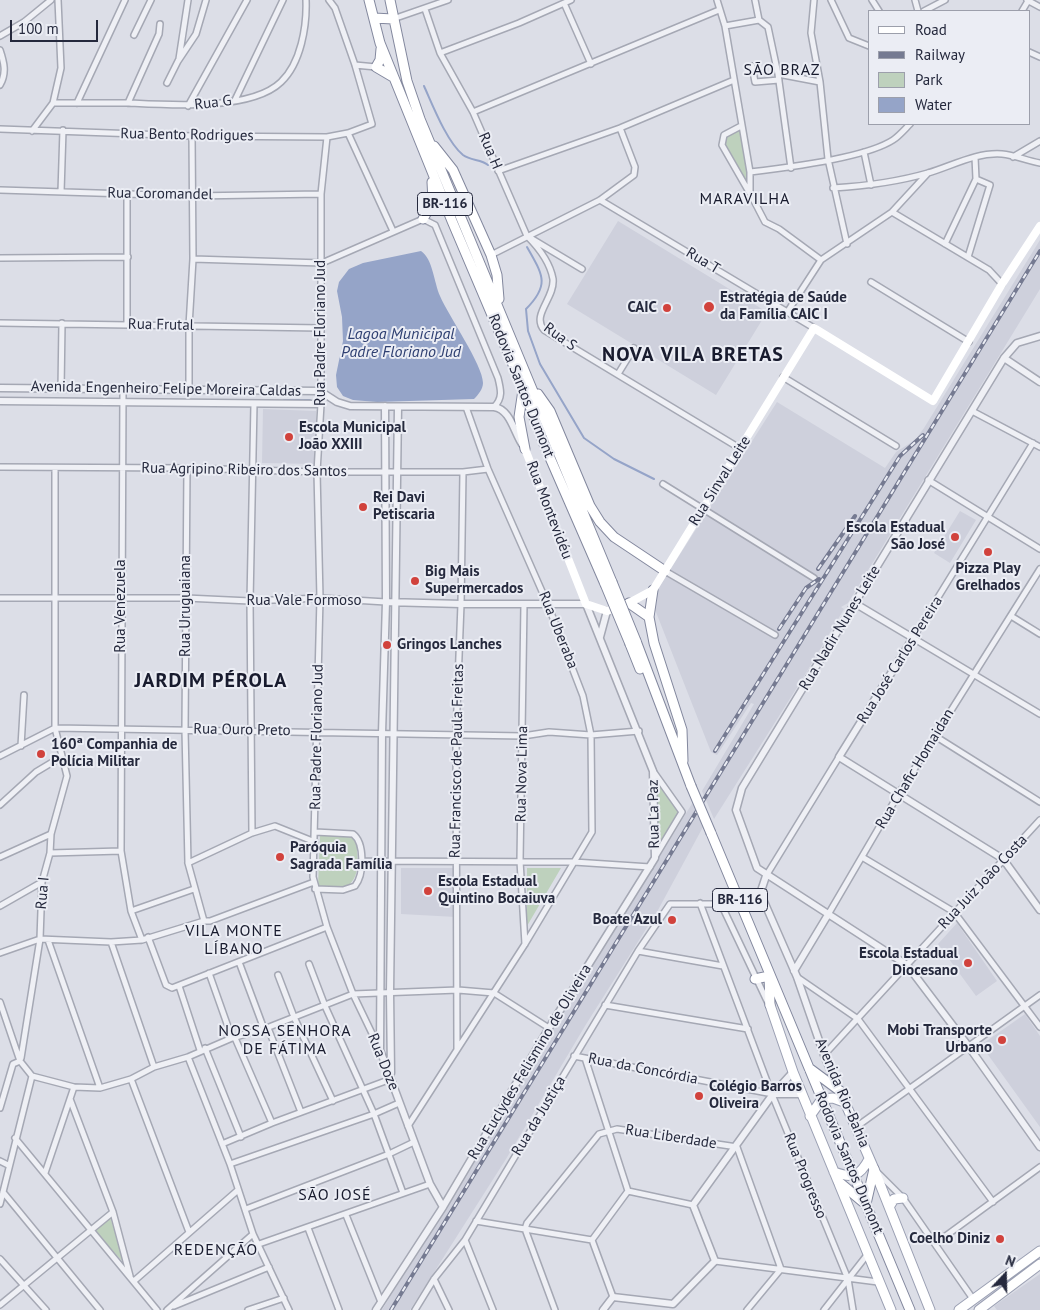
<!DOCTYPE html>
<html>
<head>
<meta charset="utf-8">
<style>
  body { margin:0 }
  #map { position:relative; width:1040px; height:1310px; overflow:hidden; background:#dcdee7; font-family:"PT Sans",sans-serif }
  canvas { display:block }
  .legend { position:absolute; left:868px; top:10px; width:162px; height:115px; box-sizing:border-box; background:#ebedf4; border:1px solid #9c9fab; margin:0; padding:6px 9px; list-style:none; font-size:15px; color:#25293d }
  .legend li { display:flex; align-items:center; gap:10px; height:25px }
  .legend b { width:25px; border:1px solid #9c9fab }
  .north { position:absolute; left:980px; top:1250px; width:50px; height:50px; -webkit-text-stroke:4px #ebedf4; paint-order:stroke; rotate:21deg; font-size:14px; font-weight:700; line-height:20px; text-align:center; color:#25293d }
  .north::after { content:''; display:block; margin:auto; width:18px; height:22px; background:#25293d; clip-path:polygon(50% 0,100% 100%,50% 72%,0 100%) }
  .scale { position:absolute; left:10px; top:20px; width:88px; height:22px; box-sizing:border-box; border:2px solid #25293d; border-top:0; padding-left:6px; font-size:15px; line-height:18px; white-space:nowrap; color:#25293d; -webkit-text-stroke:4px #ebedf4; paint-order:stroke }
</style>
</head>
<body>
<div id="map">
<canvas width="1040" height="1310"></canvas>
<ul class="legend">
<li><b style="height:6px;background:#fff"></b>Road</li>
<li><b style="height:6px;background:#757a91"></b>Railway</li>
<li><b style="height:14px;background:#bed1bd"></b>Park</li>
<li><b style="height:14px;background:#95a4c8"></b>Water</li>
</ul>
<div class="north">N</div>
<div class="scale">100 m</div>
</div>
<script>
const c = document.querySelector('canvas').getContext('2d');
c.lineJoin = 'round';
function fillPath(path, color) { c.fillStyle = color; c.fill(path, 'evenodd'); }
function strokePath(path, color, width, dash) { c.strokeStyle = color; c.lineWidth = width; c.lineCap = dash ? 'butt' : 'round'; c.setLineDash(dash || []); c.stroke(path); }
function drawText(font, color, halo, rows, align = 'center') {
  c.font = font + ' "PT Sans",sans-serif'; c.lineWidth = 4; c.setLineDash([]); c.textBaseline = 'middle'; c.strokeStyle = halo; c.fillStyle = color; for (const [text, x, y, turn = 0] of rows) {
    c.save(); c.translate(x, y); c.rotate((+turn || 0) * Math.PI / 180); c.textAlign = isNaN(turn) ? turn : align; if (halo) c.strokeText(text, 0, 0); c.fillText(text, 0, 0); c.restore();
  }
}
const built = new Path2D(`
  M618,221L767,312L716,395L567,304Z
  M1040,240V289L848,603L841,607L844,609L803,678L714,819L702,791L754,704L751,703L717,755L711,752L654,607L656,592L777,402L885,468L896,452L915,440L924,428Z
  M263,409L316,411V464L262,463Z
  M960,511L976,520L950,563L934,553Z
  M693,802L703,827L658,910L585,1026L506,1159L410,1310H382Z
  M401,868H455L456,917L401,914Z
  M957,923L997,981L976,996L938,944Z
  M1025,1014L1040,1036V1127L981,1045Z
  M1040,1274V1310H997L994,1306Z`);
const green = new Path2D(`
  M740,128L748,171L749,190L723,145L725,136Z
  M656,778L679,811L657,850Z
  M350,835L357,843C357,858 361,875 348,886H318L320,836Z
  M527,868H561L527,926Z
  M110,1217L125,1264L93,1230Z`);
const water = new Path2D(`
  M421,251C433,259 434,283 440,296C448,315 483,365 483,383C483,389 478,395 474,399L377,402L353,400L343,396L337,387L336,375L343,341L342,317L337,291L339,282L349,269L363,263Z`);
const stream = new Path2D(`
  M424,86C433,106 447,142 463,155C471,161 481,159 488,165
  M527,247C542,274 551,284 526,309L528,331L540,364L584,438L614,459L654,479
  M284,400H310`);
const minor = new Path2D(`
  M717,0L725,26L750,172V193L765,222L779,229L821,260
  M755,0L759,20
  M814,0L811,33L820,82L828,159L847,244
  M831,0L849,38L869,46
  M872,0L879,11
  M915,0L918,11
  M1027,0L1040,7
  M564,3L591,64
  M425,9L440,53L473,112L527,236L582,269
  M924,11L945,0
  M1022,11L1028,1
  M393,19L448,0
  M725,26L759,20L768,27L778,74L791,168
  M134,35L151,0
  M0,36L24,22L51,0
  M0,50C4,62 7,73 0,85
  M1029,52L1040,57
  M440,53L519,23L571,0
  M179,59L188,0
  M355,65L376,67
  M752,66L755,82L779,80
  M778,74L820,82
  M167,83L178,61L196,34L206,0
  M235,100L283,0
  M53,103C78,103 104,103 129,103C168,105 251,111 281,82C301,63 307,26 306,0
  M77,103L125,0
  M128,103L159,34L160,24
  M188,106L247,0
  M473,112L719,10
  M741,126L724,135L722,145L749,192
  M0,129L192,136L327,137L348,133L372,124L355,65L335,8L329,0
  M32,131L53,103L61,68L58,0
  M348,133L393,231
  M327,137L321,194V404L317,472L320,598L313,877L327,927L353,994L379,1048
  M864,152L871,185
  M1013,157L1040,141
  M498,171L620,128L734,80
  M750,172C785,168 865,158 893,140C899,136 905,129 910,124
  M833,188C865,186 897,182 928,173C952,166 976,152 1002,154C1015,155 1027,161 1040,163
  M0,190L192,196L321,194
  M61,192L63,130
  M600,200L814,328
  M892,212L989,270L1002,284
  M527,236C539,248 550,262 553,279C555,298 531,315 544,330L741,449
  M945,244L976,179L975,157
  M491,255L600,200L634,175L635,167L620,128
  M968,257L990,185L976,179
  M0,258L128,257
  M193,259L322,263L423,219L435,225L498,378C501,390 503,398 494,407
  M871,282L969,342
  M788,311L821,260L892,212L928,173
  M0,323L321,328
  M127,324V194
  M618,374L634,348
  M783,377L896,446
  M61,389L62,323
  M123,390L121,851L131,911L142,940
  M189,390V326L193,259L192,136
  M972,411L1040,447
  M1033,443L913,638L1040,714
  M0,467L187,468L317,472H463L488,469
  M187,468L185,730L188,863L204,921
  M928,480L1040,549
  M663,484L814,578
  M665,571L775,635
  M0,598H186L250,601L320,598L386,602
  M524,604L520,861L525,944
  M1011,616L1040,634
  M935,736L1040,802
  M21,746L24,695
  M0,756L55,728L523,736L549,732L591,735L639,731
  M653,771L682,812L655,857
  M0,805L36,772L61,757
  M252,833L250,601L254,404
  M50,853L121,851
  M0,857L51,834
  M862,857L954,912L1040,1027
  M361,861L574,862L650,867
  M188,863L252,833L275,826L315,842
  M766,876L839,757
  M315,889L343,890L355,886C364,875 365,843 353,834L315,832
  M700,903L771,1092L848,1279L853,1310
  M0,906L42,882
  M131,911L194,889
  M829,913L898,795L1040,569
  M148,937L166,985L172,988L327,927
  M48,940L100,1088
  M111,942L154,1067
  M638,951L723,966
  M0,953L40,939L111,942L142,940L204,921H210L314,882
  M239,962L264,1029
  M309,964L325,1006L374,1114L403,1193
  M209,973L232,1038
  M278,975L294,1017L333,1101
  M797,977L858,1019L993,1202
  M179,986L200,1050
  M0,1002L20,1061L32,1076L74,1087L100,1088L131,1079L154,1067L188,1057L232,1038L264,1029L353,994L458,990L494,993L549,1028
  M605,1005L748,1029
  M268,1028L301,1112
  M235,1038L272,1123
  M205,1048L241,1137
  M457,1049L456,734L461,604L463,472
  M824,1055L1040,820
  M574,1056L773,1094
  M188,1057L230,1164L253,1234L289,1310
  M21,1058L40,939L42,882L50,853L51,834L67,776L55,728V468
  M585,1058L628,1191
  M131,1079L189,1232
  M70,1099L113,1212L130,1276
  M0,1108L13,1064L20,1061
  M408,1126L525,944L592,832L591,735L583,696L548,605L488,469L466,407
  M856,1127L1040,995
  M15,1138L157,1310
  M222,1144L272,1123L391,1079
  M0,1161L8,1165
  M230,1164L374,1114L399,1103
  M877,1172L903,1198L973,1299
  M45,1173L74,1087
  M3,1192L100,1310
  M0,1204L32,1076
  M246,1209L389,1154L414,1142
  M346,1215L381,1302
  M476,1221L592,1240
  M308,1228L339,1310
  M936,1243L1040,1167
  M259,1244L430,1184
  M0,1259L46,1310
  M715,1261L878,1282
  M434,1279L449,1310
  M134,1281L238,1190
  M613,1297L592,1240L628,1191L693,1205
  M0,1305L113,1212
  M174,1306L269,1267
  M167,1310L253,1234
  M248,1310L284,1298
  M415,1310L434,1279L465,1240
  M493,1310L465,1240L638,951L670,904H721L768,1003
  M555,1310L525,1229L527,1223L599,1134L617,1129L737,1147L781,1269L747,1310
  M824,1310L867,1255`);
const tertiary = new Path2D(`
  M1040,336L1017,343L1004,358L742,788L736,810L757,868L907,965L969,1047L1040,1147
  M1004,358L1040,382
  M0,388L320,391L337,402L350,406L494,407C510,409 514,432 522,444
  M0,401L321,404
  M385,406L386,602L382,733L380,1050L430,1184L443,1207
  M856,604L913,638L839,757L1003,859L1040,910
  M600,637L607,611
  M766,876L761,891L762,897L797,977L824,1055L839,1091
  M794,971L829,913
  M391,1073L390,992L398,407
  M773,1094H801
  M376,1310L443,1207L549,1028L655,858L653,771L586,604H461L386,602
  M603,1310L613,1297L673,1304L715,1261L693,1205L773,1094L793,1072`);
const secondary = new Path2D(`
  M525,449L586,604L607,611L629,603L653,590L814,328L933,401L1002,284L1040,226`);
const primary = new Path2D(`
  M770,1005L793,1072L891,1310
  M840,1091L874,1169L930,1310
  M810,1116L822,1099L833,1098L844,1102
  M834,1172C853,1179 860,1176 869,1159
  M889,1207L894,1199L903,1198
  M959,1310L1040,1251
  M979,1310L1040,1264`);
const trunk = new Path2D(`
  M369,0L380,43L452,221L523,388L544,444L605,584
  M390,0L407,81L420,119L612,582
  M374,18L393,19
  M381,49L380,60L376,67L393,77
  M434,146L453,170L491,255L497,275L499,299
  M423,219L433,201L432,182
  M523,390L519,417L525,449
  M538,394L550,411L590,506L600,522L614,537L665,571
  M653,590L649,617L654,643L682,730L683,761
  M629,603L649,617
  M636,641L691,786
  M630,644L640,669
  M711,833L910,1310
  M769,975L770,1005
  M755,979L769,976
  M809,1068L840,1091
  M839,1182L863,1202
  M866,1204L874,1169`);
const rail = new Path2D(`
  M818,569L855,516
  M779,629L806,588L819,579
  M715,751L900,456L923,435
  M391,1310L1040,251`);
const trunkBridge = new Path2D(`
  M612,582L636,641
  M605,584L630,644
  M691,786L711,833`);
const markers = [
  [709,307,6,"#d1423c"],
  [667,308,5,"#d1423c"],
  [289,437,5,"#d1423c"],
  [363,507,5,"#d1423c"],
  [955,537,5,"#d1423c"],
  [988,552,5,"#d1423c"],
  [415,581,5,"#d1423c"],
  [387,645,5,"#d1423c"],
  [41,754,5,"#d1423c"],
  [280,857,5,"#d1423c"],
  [428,891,5,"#d1423c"],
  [672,920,5,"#d1423c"],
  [968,963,5,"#d1423c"],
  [1002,1040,5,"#d1423c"],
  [699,1096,5,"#d1423c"],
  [1000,1239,5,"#d1423c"]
];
const shields = [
  [445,204,55],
  [740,900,55]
];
const shieldNames = [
  ["BR-116",445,204],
  ["BR-116",740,900]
];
const streetNames = [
  ["Rua G",213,103,-7],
  ["Rua Bento Rodrigues",187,135,1],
  ["Rua H",490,151,67],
  ["Rua Coromandel",160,194,1],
  ["Rua T",703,261,31],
  ["Rua Frutal",161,325,1],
  ["Rua Padre Floriano Jud",321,333,-90],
  ["Rua S",560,337,36],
  ["Rodovia Santos Dumont",521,386,68],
  ["Avenida Engenheiro Felipe Moreira Caldas",166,389,1],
  ["Rua Agripino Ribeiro dos Santos",244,470,1],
  ["Rua Sinval Leite",720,481,-58],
  ["Rua Montevidéu",549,510,69],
  ["Rua Vale Formoso",304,601],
  ["Rua Venezuela",121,606,-90],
  ["Rua Uruguaiana",186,606,-90],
  ["Rua Nadir Nunes Leite",840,628,-59],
  ["Rua Uberaba",558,630,68],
  ["Rua José Carlos Pereira",900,660,-58],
  ["Rua Ouro Preto",242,730,1],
  ["Rua Padre Floriano Jud",317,737,-89],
  ["Rua Francisco de Paula Freitas",457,761,-89],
  ["Rua Chafic Homaidan",915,769,-59],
  ["Rua Nova Lima",522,774,-89],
  ["Rua La Paz",654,814,-91],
  ["Rua Juiz João Costa",983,882,-47],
  ["Rua I",43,893,-85],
  ["Rua Doze",383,1062,68],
  ["Rua Euclydes Felismino de Oliveira",530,1062,-59],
  ["Rua da Concórdia",643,1069,11],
  ["Avenida Rio-Bahia",842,1093,67],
  ["Rua da Justiça",539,1116,-59],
  ["Rua Liberdade",671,1137,9],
  ["Rodovia Santos Dumont",849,1163,67],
  ["Rua Progresso",805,1176,68]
];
const poiNames = [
  ["Estratégia de Saúde",720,298],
  ["da Família CAIC I",720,315],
  ["CAIC",657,308,"right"],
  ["Escola Municipal",299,428],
  ["João XXIII",299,445],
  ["Rei Davi",373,498],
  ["Petiscaria",373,515],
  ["Escola Estadual",945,528,"right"],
  ["São José",945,545,"right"],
  ["Pizza Play",988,569,"center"],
  ["Grelhados",988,586,"center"],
  ["Big Mais",425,572],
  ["Supermercados",425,589],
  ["Gringos Lanches",397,645],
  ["160ª Companhia de",51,745],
  ["Polícia Militar",51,762],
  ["Paróquia",290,848],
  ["Sagrada Família",290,865],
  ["Escola Estadual",438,882],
  ["Quintino Bocaiuva",438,899],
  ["Boate Azul",662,920,"right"],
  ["Escola Estadual",958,954,"right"],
  ["Diocesano",958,971,"right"],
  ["Mobi Transporte",992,1031,"right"],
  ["Urbano",992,1048,"right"],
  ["Colégio Barros",709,1087],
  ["Oliveira",709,1104],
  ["Coelho Diniz",990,1239,"right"]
];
const neighbourhoodNames = [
  ["SÃO BRAZ",782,70],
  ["MARAVILHA",745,199],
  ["VILA MONTE",234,931],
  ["LÍBANO",234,949],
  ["NOSSA SENHORA",285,1031],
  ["DE FÁTIMA",285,1049],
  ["SÃO JOSÉ",335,1195],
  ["REDENÇÃO",216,1250]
];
const waterNames = [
  ["Lagoa Municipal",401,334],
  ["Padre Floriano Jud",401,352]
];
const districtNames = [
  ["NOVA VILA BRETAS",693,355],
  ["JARDIM PÉROLA",211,681]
];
fillPath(built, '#ced0dc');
fillPath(green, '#bed1bd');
fillPath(water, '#95a4c8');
strokePath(stream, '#95a4c8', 2);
strokePath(minor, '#a5a8b4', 8);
strokePath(tertiary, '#a5a8b4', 9);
strokePath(primary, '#9ba0b3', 11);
strokePath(trunk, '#83889e', 11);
strokePath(minor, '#eff0f5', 5);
strokePath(tertiary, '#eff0f5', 6);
strokePath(secondary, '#fff', 8);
strokePath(primary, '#fff', 9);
strokePath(trunk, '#fff', 9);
strokePath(rail, '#757a91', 4);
strokePath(rail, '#ebedf4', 2, [5.5]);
strokePath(trunkBridge, '#83889e', 11, []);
strokePath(trunkBridge, '#fff', 9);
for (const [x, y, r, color] of markers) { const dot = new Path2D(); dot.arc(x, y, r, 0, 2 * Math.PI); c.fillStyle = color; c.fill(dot); strokePath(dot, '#ebedf4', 2); }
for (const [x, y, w] of shields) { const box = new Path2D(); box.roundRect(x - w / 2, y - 11.5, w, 23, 4); c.fillStyle = '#ebedf4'; c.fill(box); strokePath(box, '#25293d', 1); }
drawText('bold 14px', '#25293d', null, shieldNames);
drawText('15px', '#25293d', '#ebedf4', streetNames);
drawText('bold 15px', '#25293d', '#ebedf4', poiNames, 'left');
c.letterSpacing = '1px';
drawText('16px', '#181b2e', '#ebedf4', neighbourhoodNames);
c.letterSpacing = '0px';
drawText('italic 16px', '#2f4072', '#ebedf4', waterNames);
c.letterSpacing = '1px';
drawText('bold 20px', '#181b2e', '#ebedf4', districtNames);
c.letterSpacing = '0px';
</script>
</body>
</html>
